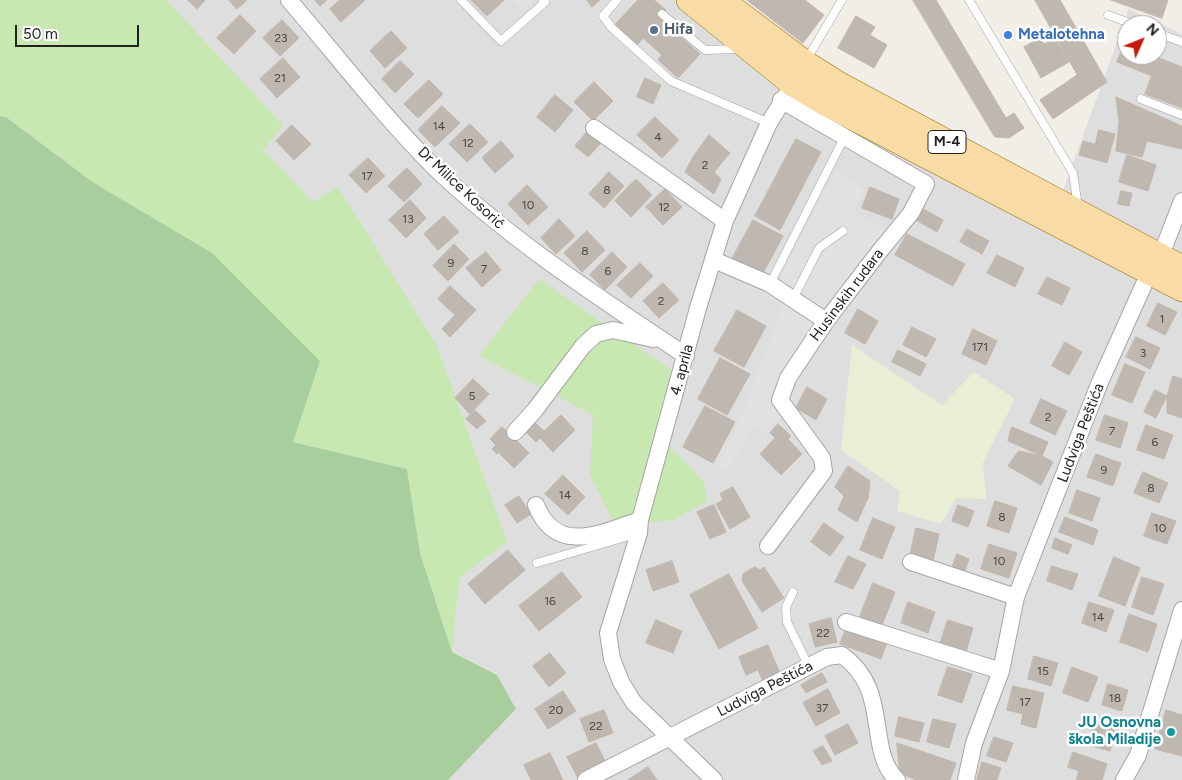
<!DOCTYPE html>
<html>
<head>
<meta charset="utf-8">
<style>
  body { margin:0 }
  #map { position:relative; width:1182px; height:780px; overflow:hidden; background:#f1eee8; font-family:Figtree,sans-serif }
  canvas { display:block }
  .north { position:absolute; left:1117px; top:15px; width:50px; height:50px; box-sizing:border-box; background:#fff; border:1px solid #a6a6a6; border-radius:50%; rotate:46deg; font-size:14px; font-weight:700; line-height:20px; text-align:center; color:#212121 }
  .north::after { content:''; display:block; margin:auto; width:18px; height:22px; background:#c91809; clip-path:polygon(50% 0,100% 100%,50% 72%,0 100%) }
  .scale { position:absolute; left:15px; top:25px; width:124px; height:22px; box-sizing:border-box; border:2px solid #212121; border-top:0; padding-left:6px; font-size:15px; line-height:18px; white-space:nowrap; color:#212121; -webkit-text-stroke:4px #fff; paint-order:stroke }
</style>
</head>
<body>
<div id="map">
<canvas width="1182" height="780"></canvas>
<div class="north">N</div>
<div class="scale">50 m</div>
</div>
<script>
const c = document.querySelector('canvas').getContext('2d');
c.lineJoin = 'round';
function fillPath(path, color) { c.fillStyle = color; c.fill(path, 'evenodd'); }
function strokePath(path, color, width, dash) { c.strokeStyle = color; c.lineWidth = width; c.lineCap = dash ? 'butt' : 'round'; c.setLineDash(dash || []); c.stroke(path); }
function drawText(font, color, halo, rows, align = 'center') {
  c.font = font + ' Figtree,sans-serif'; c.lineWidth = 5; c.setLineDash([]); c.textBaseline = 'middle'; c.strokeStyle = halo; c.fillStyle = color; for (const [text, x, y, turn = 0] of rows) {
    c.save(); c.translate(x, y); c.rotate((+turn || 0) * Math.PI / 180); c.textAlign = isNaN(turn) ? turn : align; if (halo) c.strokeText(text, 0, 0); c.fillText(text, 0, 0); c.restore();
  }
}
const residential = new Path2D(`
  M0,0H717L1060,199L1129,9L1182,34V780H448L516,709L497,675L452,652L420,553L407,469L293,442L94,183L6,117L0,116ZM1127,25H1157V55H1127Z`);
const farmland = new Path2D(`
  M852,345L942,405L974,372L1015,399L983,462L986,499L956,498L941,524L897,511L900,491L841,450Z`);
const grass = new Path2D(`
  M0,0H166L283,125L263,150L313,202L338,187L437,346L507,542L459,578L452,652L420,553L407,469L293,442L94,183L6,117L0,116Z
  M539,279L680,376L668,444L704,482L707,501L674,520L615,525L590,474L593,415L479,356Z`);
const forest = new Path2D(`
  M0,116L6,117L94,183L212,253L320,361L293,442L407,469L420,553L452,652L497,675L516,709L448,780H0Z`);
const parking = new Path2D(`
  M512,0H530L531,1L522,10Z
  M835,170L863,189L854,214L889,229L825,313L778,283Z
  M783,303L815,325L779,382L770,401L782,415L765,434L753,426L727,471L718,465L746,406Z`);
const building = new Path2D(`
  M188,0H205L197,9Z
  M229,0H247L237,9Z
  M315,0H327L320,6Z
  M340,0H364V1L341,22L330,9Z
  M471,0H504L487,16Z
  M587,0H600L592,7Z
  M638,0H654L666,10L661,15L683,35L681,37L700,54L678,78L658,60L662,55L643,38L637,45L615,25Z
  M747,0H805L824,15L803,43Z
  M913,0H936L1006,118L1014,113L1024,128L1009,138L995,137Z
  M1035,0H1060L1107,82L1053,119L1040,100L1077,75Z
  M1111,0H1168L1162,18Z
  M240,15L256,31L234,54L217,38Z
  M856,16L875,27L870,35L887,45L874,68L838,48Z
  M282,20L299,38L280,56L263,38Z
  M391,31L407,48L385,68L370,51Z
  M1041,38L1044,44L1055,38L1069,62L1041,78L1024,47Z
  M1125,43L1127,44V55H1152L1159,58L1152,76L1117,62Z
  M283,58L300,77L277,98L260,79Z
  M1159,58L1182,67V108L1145,94Z
  M400,61L414,74L395,93L382,79Z
  M645,78L661,85L653,104L637,97Z
  M429,80L443,94L418,118L404,104Z
  M594,82L613,101L593,121L574,102Z
  M555,95L573,110L555,132L537,117Z
  M1116,97L1182,126V149L1147,141L1142,157L1116,151L1119,122Z
  M442,106L460,123L435,147L418,130Z
  M655,117L679,140L662,158L637,135Z
  M470,124L488,142L467,162L449,144Z
  M292,125L311,144L294,160L276,141Z
  M1099,130L1115,134L1107,163L1079,155L1083,141L1095,144Z
  M588,131L601,143L588,157L575,146Z
  M709,135L730,153L714,172L721,179L714,194L685,172L693,157Z
  M796,139L821,152L780,230L755,216Z
  M501,141L514,156L495,173L482,158Z
  M1127,155L1156,165L1148,191L1119,182Z
  M368,158L385,176L366,193L349,175Z
  M407,168L422,184L404,202L388,186Z
  M609,172L624,186L604,208L589,194Z
  M636,179L652,195L631,217L615,201Z
  M527,185L548,207L528,225L508,204Z
  M870,187L899,199L892,219L862,208Z
  M665,189L682,207L663,225L646,207Z
  M1121,191L1132,193L1129,206L1118,204Z
  M410,200L426,218L406,238L389,220Z
  M923,209L943,220L937,232L916,220Z
  M444,216L459,232L438,250L424,234Z
  M559,219L575,236L556,254L541,238Z
  M753,220L783,236L761,277L731,261Z
  M967,229L989,241L982,254L960,242Z
  M587,231L605,250L582,272L564,253Z
  M907,234L965,264L953,286L895,255Z
  M454,244L469,259L448,281L433,266Z
  M486,252L501,270L482,287L466,268Z
  M612,252L627,267L605,290L590,275Z
  M997,255L1024,268L1015,287L987,273Z
  M640,263L653,276L631,298L617,285Z
  M1047,277L1070,288L1062,305L1038,294Z
  M663,283L679,300L659,318L643,301Z
  M450,286L476,310L450,337L442,329L455,315L438,299Z
  M1158,303L1177,312L1165,335L1147,326Z
  M858,309L878,321L865,344L845,333Z
  M737,310L766,326L744,367L714,351Z
  M912,327L936,339L926,357L903,345Z
  M973,329L997,341L986,365L962,354Z
  M1136,337L1160,348L1150,369L1126,357Z
  M1065,342L1082,352L1069,375L1052,366Z
  M898,350L926,364L920,376L892,362Z
  M720,358L750,374L727,415L698,399Z
  M1125,364L1145,372L1132,403L1112,395Z
  M1173,376L1182,379V418L1167,413V396Z
  M473,379L489,394L470,414L455,398Z
  M807,387L827,399L816,420L796,408Z
  M1155,390L1167,396L1156,418L1144,412Z
  M1041,399L1067,411L1055,435L1030,423Z
  M705,406L735,422L713,463L683,447Z
  M475,410L486,421L477,429L466,419Z
  M561,415L575,430L553,452L540,438L536,442L526,432L535,423L544,431Z
  M1105,415L1128,423L1120,448L1096,440Z
  M778,424L791,436L788,439L802,454L781,475L760,454L775,438L770,433Z
  M1146,425L1173,435L1164,459L1137,450Z
  M502,427L513,437L497,454L492,449L496,445L490,439Z
  M1012,427L1048,442L1042,456L1008,441Z
  M513,437L529,453L514,468L498,452Z
  M1019,451L1042,456L1053,462L1041,485L1008,466Z
  M1096,454L1121,463L1113,486L1087,477Z
  M848,466L870,481L868,498L857,522L838,510L844,496L835,487Z
  M1143,472L1168,483L1159,503L1134,493Z
  M563,475L585,497L568,515L545,494Z
  M733,487L750,517L730,529L716,504L723,500L720,494Z
  M1077,490L1100,498L1092,521L1069,513Z
  M519,496L531,514L517,523L505,505Z
  M995,501L1017,508L1009,533L987,526Z
  M714,505L726,532L710,539L697,512Z
  M958,505L974,511L968,527L952,521Z
  M1152,513L1176,521L1167,544L1144,536Z
  M1065,517L1098,530L1093,545L1059,532Z
  M873,518L895,527L882,559L860,550Z
  M824,523L844,537L830,556L811,542Z
  M916,528L939,534L933,561L910,556Z
  M1055,538L1072,545L1068,554L1052,548Z
  M989,544L1017,553L1009,578L981,569Z
  M508,550L525,570L485,604L468,584Z
  M957,554L969,559L964,573L952,568Z
  M848,556L866,564L853,589L835,582Z
  M1114,557L1140,568L1125,606L1099,596Z
  M672,561L679,582L653,591L646,570Z
  M1052,566L1078,574L1072,590L1047,581Z
  M755,567L760,570L764,567L784,598L762,612L742,581L743,574Z
  M562,572L582,597L539,631L519,606Z
  M729,574L758,628L719,649L690,595Z
  M1142,577L1164,584L1153,615L1132,607Z
  M873,583L895,592L881,628L859,619Z
  M908,602L935,612L928,633L901,623Z
  M1089,602L1114,610L1106,632L1082,623Z
  M1129,614L1157,624L1148,652L1120,642Z
  M831,618L837,642L815,647L809,624Z
  M656,620L682,631L673,653L646,643Z
  M948,620L973,628L966,652L940,644Z
  M846,629L887,643L881,659L840,644Z
  M768,645L781,676L763,682L758,670L746,675L739,657Z
  M550,653L566,673L549,687L533,666Z
  M1034,656L1058,663L1051,686L1028,679Z
  M948,667L972,674L962,703L938,695Z
  M1072,667L1098,677L1088,702L1063,693Z
  M822,673L827,682L806,693L801,685Z
  M1108,684L1128,690L1122,711L1102,705Z
  M1013,686L1044,693L1036,728L1021,724L1023,714L1007,710Z
  M828,689L840,713L816,726L803,703Z
  M563,691L576,711L548,729L535,709Z
  M604,710L613,733L589,742L580,719Z
  M1166,710L1182,715V756L1155,749Z
  M899,717L924,723L919,742L895,736Z
  M933,719L956,724L949,748L927,742Z
  M1094,720L1117,726L1110,751L1088,745Z
  M848,724L858,743L835,755L825,736Z
  M994,737L1013,743L1006,762L987,756Z
  M596,743L608,767L579,780L567,757Z
  M897,743L956,763L950,780H916L900,773Z
  M823,746L832,761L822,765L813,751Z
  M1073,752L1107,764L1102,780H1076L1079,771L1068,767Z
  M550,753L563,780H531L524,765Z
  M982,762L1001,768L997,780H977Z
  M648,767L657,780H628Z`);
const lane = new Path2D(`
  M461,0L501,41L545,2L543,0
  M617,0L603,16L612,28L671,81L769,123
  M969,0L1073,173L1078,207
  M662,14L705,50L739,49
  M1108,15L1135,25
  M1157,33L1182,42
  M807,59L842,0
  M1141,99L1182,115
  M770,284L845,136
  M793,299L819,248L843,231
  M537,563L639,533
  M793,592L786,607L787,622L809,667`);
const street = new Path2D(`
  M289,0C337,56 383,116 435,168C511,241 599,297 686,356
  M594,128L725,221
  M714,260L770,284L826,321
  M515,432L535,410L583,346L596,334L613,330L653,339
  M536,505C556,556 602,533 640,520
  M768,546L824,471L822,458L780,400L788,378L826,321L879,252L911,213L926,184L781,100
  M911,562L1016,597
  M846,622L1001,671
  M586,780L827,657L842,655C892,691 865,749 897,780
  M714,780L634,703L621,682L612,659L608,633L639,533L640,520L698,308L725,221L769,123L798,76
  M966,780L974,743L1001,671L1016,597L1100,382L1145,282L1154,273L1182,201
  M1124,780L1138,755L1182,610`);
const primary = new Path2D(`
  M689,0L793,84L827,104L1182,289
  M721,0L805,63L840,85L1182,268`);
const markers = [
  [654,30,5,"#5c6f8a"],
  [1008,35,5,"#3f7fe0"],
  [1171,732,5,"#0f9aa8"]
];
const numberNames = [
  ["23",281,38],
  ["21",280,78],
  ["14",439,126],
  ["4",658,137],
  ["12",468,143],
  ["2",705,165],
  ["17",367,176],
  ["8",607,190],
  ["10",528,205],
  ["12",664,207],
  ["13",408,219],
  ["8",585,251],
  ["9",451,263],
  ["7",484,269],
  ["6",608,271],
  ["2",661,301],
  ["1",1162,319],
  ["171",980,347],
  ["3",1143,353],
  ["5",472,396],
  ["2",1048,417],
  ["7",1112,431],
  ["6",1155,442],
  ["9",1104,470],
  ["8",1151,488],
  ["14",565,495],
  ["8",1002,517],
  ["10",1160,528],
  ["10",999,561],
  ["16",550,601],
  ["14",1098,617],
  ["22",823,633],
  ["15",1043,671],
  ["18",1115,698],
  ["17",1025,702],
  ["37",822,708],
  ["20",556,710],
  ["22",596,726]
];
const shields = [
  [947,142,38]
];
const shieldNames = [
  ["M-4",947,142]
];
const serviceNames = [
  ["Hifa",664,30]
];
const shopNames = [
  ["Metalotehna",1018,35]
];
const streetNames = [
  ["Dr Milice Kosorić",461,188,43],
  ["Husinskih rudara",847,295,-53],
  ["4. aprila",682,370,-75],
  ["Ludviga Peštića",1081,433,-69],
  ["Ludviga Peštića",765,689,-27]
];
const cultureNames = [
  ["JU Osnovna",1161,723],
  ["škola Miladije",1161,740]
];
fillPath(residential, '#dfdede');
fillPath(farmland, '#eaeed4');
fillPath(grass, '#c7e8b1');
fillPath(forest, '#a9ce9e');
fillPath(parking, '#e1e1e1');
fillPath(building, '#beb8b1');
strokePath(building, '#c2b7ab', 1);
strokePath(lane, '#a5a5a5', 9);
strokePath(street, '#a5a5a5', 18);
strokePath(primary, '#977306', 26);
strokePath(lane, '#fff', 8);
strokePath(street, '#fff', 16);
strokePath(primary, '#f8dba5', 25);
for (const [x, y, r, color] of markers) { const dot = new Path2D(); dot.arc(x, y, r, 0, 2 * Math.PI); c.fillStyle = color; c.fill(dot); strokePath(dot, '#fff', 2); }
drawText('12px', '#484745', null, numberNames);
for (const [x, y, w] of shields) { const box = new Path2D(); box.roundRect(x - w / 2, y - 11.5, w, 23, 4); c.fillStyle = '#fff'; c.fill(box); strokePath(box, '#212121', 1); }
drawText('bold 14px', '#212121', null, shieldNames);
drawText('bold 15px', '#4e5e75', '#fff', serviceNames, 'left');
drawText('bold 15px', '#366cbe', '#fff', shopNames, 'left');
drawText('15px', '#212121', '#fff', streetNames);
drawText('bold 15px', '#0d838f', '#fff', cultureNames, 'right');
</script>
</body>
</html>
